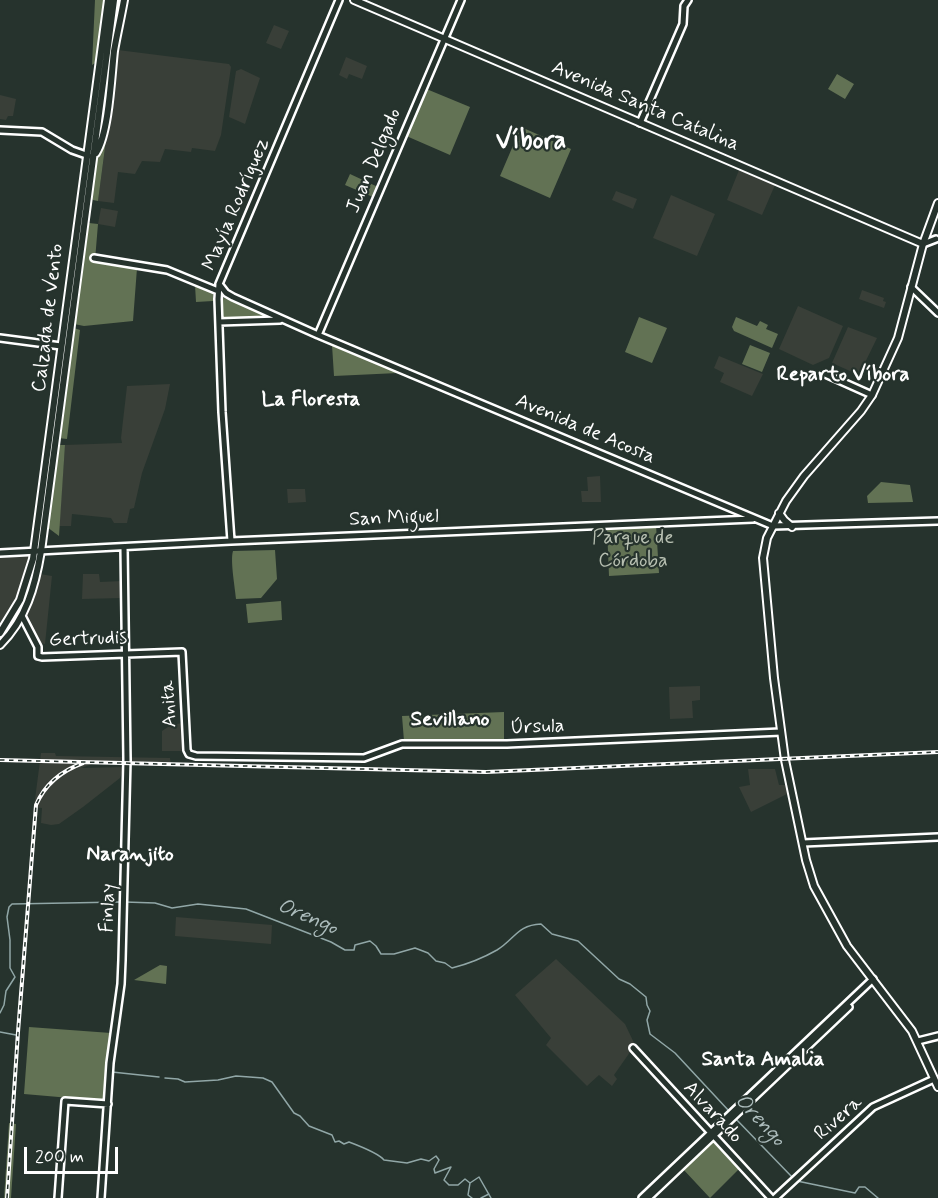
<!DOCTYPE html>
<html>
<head>
<meta charset="utf-8">
<style>
  body { margin:0 }
  #map { position:relative; width:938px; height:1198px; overflow:hidden; background:#26332d; font-family:Mynerve,sans-serif }
  canvas { display:block }
  .scale { position:absolute; left:24px; top:1147px; width:94px; height:27px; box-sizing:border-box; border:3px solid #fff; border-top:0; padding-left:8px; font-size:18px; line-height:21px; white-space:nowrap; color:#fff; -webkit-text-stroke:4px #26332d; paint-order:stroke }
</style>
</head>
<body>
<div id="map">
<canvas width="938" height="1198"></canvas>
<div class="scale">200 m</div>
</div>
<script>
const c = document.querySelector('canvas').getContext('2d');
c.lineJoin = 'round';
function fillPath(path, color) { c.fillStyle = color; c.fill(path, 'evenodd'); }
function strokePath(path, color, width, dash) { c.strokeStyle = color; c.lineWidth = width; c.lineCap = dash ? 'butt' : 'round'; c.setLineDash(dash || []); c.stroke(path); }
function drawText(font, color, halo, rows, align = 'center') {
  c.font = font + ' Mynerve,sans-serif'; c.lineWidth = 4.5; c.setLineDash([]); c.textBaseline = 'middle'; c.strokeStyle = halo; c.fillStyle = color; for (const [text, x, y, turn = 0] of rows) {
    c.save(); c.translate(x, y); c.rotate((+turn || 0) * Math.PI / 180); c.textAlign = isNaN(turn) ? turn : align; if (halo) c.strokeText(text, 0, 0); c.fillText(text, 0, 0); c.restore();
  }
}
const built = new Path2D(`
  M274,25L289,31L281,49L266,43Z
  M118,50L229,64L231,67L221,135L215,151L192,148L191,152L165,149L160,162L142,161L135,174L118,172L114,203L98,201Z
  M346,57L367,66L362,79L349,74L347,79L339,75Z
  M241,69L260,78L245,124L229,117L236,71Z
  M0,95L16,99L13,116H8L6,120L0,119Z
  M739,170L775,185L762,215L727,200Z
  M616,191L637,199L633,209L612,200Z
  M671,195L715,214L697,256L653,238Z
  M101,208L118,211L115,227L98,224Z
  M862,290L884,298L883,301L886,302L884,308L859,299Z
  M798,306L843,326L829,358L813,365L779,349Z
  M848,327L877,338L859,375L832,363Z
  M719,356L763,374L752,396L720,382L724,373L714,368Z
  M170,384L165,409L142,473L134,508L130,509L127,523H114L111,518L72,514L71,526H59L65,445L122,443L121,438L127,386Z
  M600,476L601,502H582L581,491H588L587,477Z
  M287,489H305L306,502L288,503Z
  M34,551L25,589L0,633V553Z
  M40,574L52,576L45,644L40,643L27,614Z
  M83,574H99L100,582L122,581V598L82,599Z
  M700,686V700L692,701L693,718L670,719L669,687Z
  M182,723L184,751H162V731L171,725Z
  M41,753H55L56,756L170,758L171,766L95,763L81,768L124,767L120,778L83,807L59,824L51,825L41,823L42,808L34,807Z
  M748,769H775L779,785H785L787,794L751,812L739,787L750,785Z
  M176,917L272,925L271,944L175,936Z
  M556,959L625,1024L635,1045L614,1075L617,1079L612,1086L599,1075L587,1086L546,1045L551,1038L515,995Z`);
const green = new Path2D(`
  M95,0H105L98,61L92,65Z
  M837,74L854,84L845,99L828,89Z
  M424,88L470,107L450,155L404,135Z
  M521,127L571,149L550,198L500,176Z
  M106,140L98,201L93,200L91,198L96,155Z
  M350,174L378,187L373,197L345,185Z
  M89,223L98,224L95,260L137,268L133,321L84,326L74,324Z
  M195,285L213,293V301L196,302Z
  M223,298L231,299L272,318L222,319L220,301Z
  M639,317L667,328L652,363L625,352Z
  M736,317L757,326L760,321L768,325L766,329L778,334L772,348L734,331L732,327Z
  M74,328L80,330L67,439L58,438Z
  M332,345L397,372L398,373L334,376Z
  M750,345L770,353L762,372L742,364Z
  M57,445H65L59,536L47,527Z
  M881,482L910,485L913,502L868,503L867,496Z
  M656,525L659,573L609,576L607,528Z
  M275,550L277,579L261,598L236,599C235,587 230,560 233,551Z
  M281,601L282,620L248,623L246,604Z
  M504,712V742L404,741L402,716Z
  M160,965L167,966L166,984L134,980Z
  M29,1027L111,1033L105,1101L24,1094Z
  M9,1123L16,1124L11,1198H4Z
  M712,1141L739,1169L710,1198L682,1168Z`);
const stream = new Path2D(`
  M125,902L155,903L172,908L198,904L246,909L331,942L345,950H354L355,945L370,941L376,946L381,954H394L415,948L428,953L436,961L445,963L452,968C468,964 483,958 497,950C515,939 517,925 541,924L552,934L578,941L619,979L630,984L646,997L647,1005L650,1011L647,1020L650,1034L675,1053L729,1111
  M0,1013L4,1005L6,991L15,977L10,968V940L7,917L9,907L12,904L120,902
  M0,1032L16,1035
  M112,1072L159,1077
  M165,1078L178,1079L185,1082L218,1080L236,1076L263,1078L272,1082L294,1113L300,1116L309,1126L332,1135L335,1142L339,1141L344,1144L349,1142C357,1145 379,1154 384,1160L407,1163L421,1159L429,1161L436,1156L439,1160L434,1169L435,1173L451,1167L444,1180L449,1185H458L465,1179L470,1183L468,1195L472,1198
  M734,1117L793,1178
  M797,1181L855,1193L859,1187H865L878,1198
  M470,1183L479,1177L491,1198
  M481,1198L489,1194`);
const secondary = new Path2D(`
  M640,123L683,24L684,6L688,0
  M0,130L42,132L72,150L89,156
  M923,244L936,239
  M94,258L167,270L218,291
  M219,284L226,293L233,297L318,335L773,526L938,521
  M911,287L938,313
  M219,322L280,320
  M318,335L461,0
  M0,338L61,346
  M825,374L872,395
  M231,541L222,412L218,299L219,284L339,0
  M0,553L231,541L753,519
  M22,616L38,647V656L42,657L182,652L187,750L189,754L196,756L364,758L402,744H507L781,732
  M803,843L938,837
  M918,1041L938,1036
  M633,1048L771,1198
  M58,1198L65,1101L108,1104
  M101,1198L110,1063L121,984L122,960L127,760L124,547
  M642,1198L873,979
  M648,1198L849,1007
  M775,1198L873,1107L934,1079`);
const primary = new Path2D(`
  M354,0L923,244
  M96,153C109,132 111,78 114,51C117,34 121,17 124,0
  M938,203L923,244L898,338L872,395L861,411L804,476L786,501L767,538L763,558L774,678L785,760L806,860L814,886L847,946L912,1031L938,1087
  M779,513L784,520L792,527
  M0,633L20,600L33,559L108,0
  M0,645C26,619 35,587 41,551L114,0`);
const rail = new Path2D(`
  M0,760L486,772L938,752
  M7,1198L18,1032L36,805C45,784 61,771 83,763`);
const streetNames = [
  ["Avenida Santa Catalina",645,107,23],
  ["Juan Delgado",375,161,-67],
  ["Mayía Rodríguez",237,205,-67],
  ["Calzada de Vento",49,318,-83],
  ["Avenida de Acosta",585,430,23],
  ["San Miguel",394,519,-2],
  ["Gertrudis",88,640,-2],
  ["Anita",170,704,-93],
  ["Úrsula",537,728,-2],
  ["Finlay",109,908,-88],
  ["Alvarado",712,1113,47],
  ["Rivera",839,1119,-41]
];
const parkNames = [
  ["Parque de",633,539],
  ["Córdoba",633,562]
];
const neighbourhoodNames = [
  ["Reparto Víbora",843,376],
  ["La Floresta",311,401],
  ["Sevillano",450,721],
  ["Naranjito",130,856],
  ["Santa Amalia",763,1061]
];
const waterNames = [
  ["Orengo",307,918,23],
  ["Orengo",759,1121,47]
];
const districtNames = [
  ["Víbora",531,143]
];
fillPath(built, '#393f38');
fillPath(green, '#627254');
strokePath(stream, '#91a7a7', 1.5);
strokePath(secondary, '#fff', 10);
strokePath(primary, '#fff', 10);
strokePath(secondary, '#26332d', 5);
strokePath(primary, '#26332d', 6);
strokePath(rail, '#fff', 4);
strokePath(rail, '#26332d', 1.5, [4.5]);
drawText('20px', '#fff', '#26332d', streetNames);
drawText('20px', '#b8c0b2', '#26332d', parkNames);
drawText('bold 21px', '#fff', '#26332d', neighbourhoodNames);
drawText('italic 21px', '#adbdbd', '#26332d', waterNames);
drawText('bold 26px', '#fff', '#26332d', districtNames);
</script>
</body>
</html>
